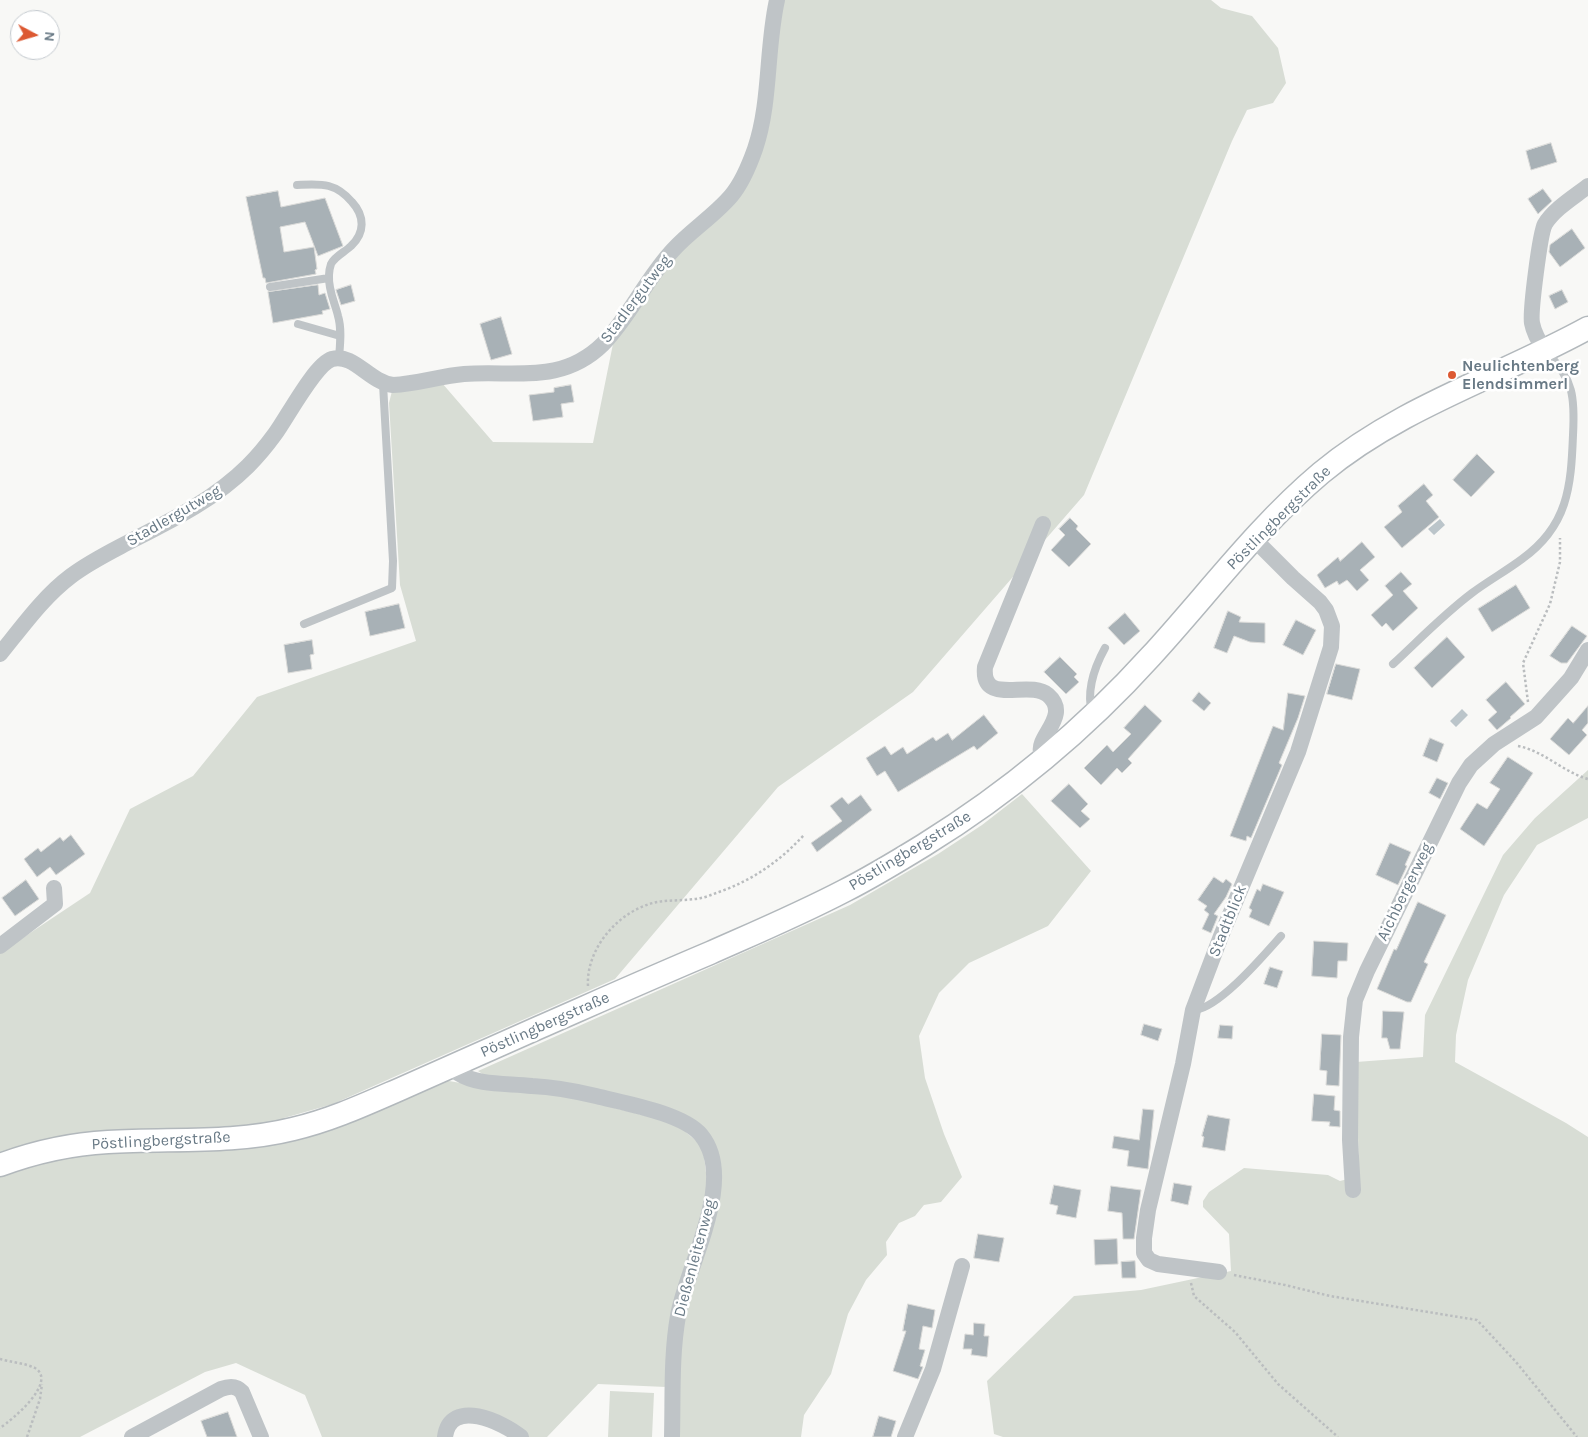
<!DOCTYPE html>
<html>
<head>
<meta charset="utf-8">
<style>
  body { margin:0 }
  #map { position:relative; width:1588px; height:1437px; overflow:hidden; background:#f8f8f6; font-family:Karla,sans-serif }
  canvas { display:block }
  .north { position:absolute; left:10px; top:10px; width:50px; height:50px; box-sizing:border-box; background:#fff; border:1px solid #c3c9ce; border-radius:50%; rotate:96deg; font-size:14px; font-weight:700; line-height:20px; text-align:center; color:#687985 }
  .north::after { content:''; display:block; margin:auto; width:18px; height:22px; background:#dc5932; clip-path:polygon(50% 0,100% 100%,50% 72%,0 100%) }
</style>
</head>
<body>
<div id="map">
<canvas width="1588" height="1437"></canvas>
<div class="north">N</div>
</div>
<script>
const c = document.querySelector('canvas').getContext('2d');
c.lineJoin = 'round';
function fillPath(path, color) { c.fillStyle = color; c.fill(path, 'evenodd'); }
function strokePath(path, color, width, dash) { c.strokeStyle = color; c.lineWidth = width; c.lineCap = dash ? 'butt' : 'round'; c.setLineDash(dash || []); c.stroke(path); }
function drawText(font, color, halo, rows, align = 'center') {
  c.font = font + ' Karla,sans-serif'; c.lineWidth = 5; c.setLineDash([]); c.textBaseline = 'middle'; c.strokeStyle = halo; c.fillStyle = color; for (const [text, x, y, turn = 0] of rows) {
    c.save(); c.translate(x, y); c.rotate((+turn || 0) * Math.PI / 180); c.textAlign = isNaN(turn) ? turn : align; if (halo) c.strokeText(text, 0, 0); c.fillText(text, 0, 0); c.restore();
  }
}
const green = new Path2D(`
  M784,0H1211L1221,8L1252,16L1278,48L1286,83L1273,103L1247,110L1232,141L1084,495L913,692L778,787L615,979L333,1104L284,1118L282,1138L443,1080L490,1088L564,1096L626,1109L678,1125L703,1147L708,1189L666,1387L598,1384L547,1437H524L465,1413L446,1437H322L305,1395L236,1363L205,1372L80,1437H0V953L90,893L130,809L193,776L257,697L416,641L400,585L389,403L392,391L442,383L493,442L593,443L616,329L663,265L755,167Z
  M1588,770V818L1537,845L1504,895L1468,980L1456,1035L1455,1062L1566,1123L1588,1137V1437H1003L994,1434L987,1381L1074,1296L1141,1290L1231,1271L1229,1234L1203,1207V1201L1209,1192L1244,1168L1328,1175L1340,1181L1359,1176L1356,1062L1423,1057L1425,1015L1503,855L1535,818Z
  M1022,794L1091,871L1048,926L969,963L939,993L919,1036L925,1078L944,1134L962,1177L941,1202L924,1205L915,1216L899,1223L886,1242L887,1255L866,1280L848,1314L831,1374L804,1415L801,1437H678L680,1357L685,1314L708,1239L706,1131L484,1075L478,1071L850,905L938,854L982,825Z
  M610,1391L654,1393L652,1437H608Z`);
const water = new Path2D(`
  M1440,519L1445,525L1434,535L1428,529Z
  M1462,709L1468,715L1456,727L1450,721Z`);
const building = new Path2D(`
  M1551,143L1557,162L1531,170L1526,151Z
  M1543,189L1552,201L1538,214L1528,199Z
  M278,191L281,207L325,198L343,246L318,256L305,222L280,227L284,252L314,247L317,269L315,270L316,274L266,283L265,278H263L246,197Z
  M1572,229L1585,248L1560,267L1549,252L1550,245Z
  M318,285L319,295L325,293L330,309L322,311L323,314L273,323L268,292Z
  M351,285L355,301L341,305L336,290Z
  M1562,290L1568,302L1555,309L1549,296Z
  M501,317L512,354L491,360L480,324Z
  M571,385L574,402L561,404L563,417L533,421L529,395L554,392V388Z
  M1477,454L1495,472L1471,497L1453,480Z
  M1424,484L1433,495L1426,501L1439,517L1402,548L1384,527L1402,512L1398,506Z
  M1070,518L1078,526L1076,529L1091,544L1069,567L1051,550L1065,535L1059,529Z
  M1362,542L1375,557L1360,570L1369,580L1357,591L1347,580L1339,585L1337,581L1325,588L1317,575L1338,557L1340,561Z
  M1401,572L1412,584L1403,591L1418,608L1393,631L1386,623L1382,627L1371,615L1393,595L1385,586Z
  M1516,585L1530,608L1492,632L1478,609Z
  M399,604L405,628L370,636L365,612Z
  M1228,611L1241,617L1239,622L1265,623V643L1250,642L1234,636L1227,653L1214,648Z
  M1125,613L1140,631L1124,645L1108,628Z
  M1296,620L1316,630L1303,655L1283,645Z
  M1572,626L1587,636L1567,663H1561L1550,656Z
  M1447,637L1465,657L1432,688L1414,668Z
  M312,640L314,654L310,655L312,669L288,673L284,645Z
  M1060,657L1077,674L1074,677L1079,682L1066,694L1044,672Z
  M1336,664L1360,669L1352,700L1327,694Z
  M1506,682L1525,704L1510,717L1511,718L1497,730L1488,720L1497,712L1486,700Z
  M1199,692L1211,703L1204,711L1192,701Z
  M1288,693L1305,696L1298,718L1279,763L1282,765L1251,838L1247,836L1246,841L1230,836L1273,726L1283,730Z
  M1145,705L1162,721L1128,759L1132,763L1122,773L1117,768L1101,785L1084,768L1107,745L1113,752L1131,734L1124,728Z
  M1588,706V723L1582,730L1587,735L1569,755L1550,739L1568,718L1573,723Z
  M984,715L998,733L977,750L974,746L898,792L885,771L877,776L866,758L885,746L891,755L903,747L907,754L933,737L936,741L948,733L952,740Z
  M1430,738L1444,744L1437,762L1423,756Z
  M1508,757L1533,773L1484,846L1460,829L1477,803L1487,809L1500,789L1490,783Z
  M1437,778L1448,783L1440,799L1429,793Z
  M1069,784L1088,804L1081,811L1090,819L1080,828L1051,801Z
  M861,795L872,810L817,852L811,843L842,821L830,806L842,797L848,804Z
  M71,835L85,854L56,875L50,867L37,877L24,859L38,848L41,852L60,837L63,841Z
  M1390,843L1411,852L1405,865L1407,866L1398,885L1376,875Z
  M1214,877L1223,883L1226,879L1232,884L1226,897L1214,914L1218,916L1211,933L1202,929L1209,914L1204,910L1207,906L1198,900Z
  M26,880L39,899L15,916L2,898Z
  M1263,884L1284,892L1269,926L1249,917L1252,910L1249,908L1257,889L1260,891Z
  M1418,902L1446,915L1424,962L1428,964L1411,1002H1407L1377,989L1394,949L1396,950Z
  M1314,941L1348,943L1347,961H1338L1337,978L1312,976Z
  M1270,967L1283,971L1277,988L1264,984Z
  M1383,1011L1404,1012L1400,1049H1390L1387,1038H1382Z
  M1144,1024L1162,1029L1158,1041L1141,1035Z
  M1220,1025L1233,1026L1232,1039L1218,1038Z
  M1322,1034L1341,1035L1339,1086L1326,1085L1327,1071L1320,1070Z
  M1314,1094L1335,1096L1334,1110L1340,1111V1127L1329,1126L1330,1122L1312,1121Z
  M1143,1109L1154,1110L1148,1169L1127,1166L1129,1151L1112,1148L1114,1136L1139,1140Z
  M1208,1115L1230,1119L1225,1151L1202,1147L1204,1137L1202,1136Z
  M1174,1183L1192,1186L1188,1205L1171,1201Z
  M1054,1185L1081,1190L1076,1218L1056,1214L1058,1206L1050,1204Z
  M1111,1186L1141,1190L1134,1239H1123L1122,1213L1108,1211Z
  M978,1234L1004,1238L999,1262L974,1258Z
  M1117,1239L1118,1264L1095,1265L1094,1240Z
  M1135,1261L1136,1278H1122L1121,1262Z
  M908,1304L935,1310L932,1328L923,1326L919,1349L925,1350L920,1366L923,1367L918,1379L893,1371L906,1331H903Z
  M974,1323L985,1324L984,1336H989L987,1357L973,1355H971L972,1349H963L965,1334L973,1335Z
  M228,1412L237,1437H207L201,1421Z
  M879,1416L896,1421L891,1437H873Z`);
const path = new Path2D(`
  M1528,702L1523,663L1550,604L1560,562V538
  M1518,746C1544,751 1563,772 1588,779
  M588,986C586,952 613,918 644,906C662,898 682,902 701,898C707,897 713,894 719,892C753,880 780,861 804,835
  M1234,1275L1285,1285L1330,1296L1477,1320L1516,1362L1577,1437
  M1191,1283L1194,1296L1235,1332L1278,1384L1338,1437
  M0,1359C10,1362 25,1363 35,1368C58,1382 12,1420 0,1428
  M27,1437L40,1399L42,1384`);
const service = new Path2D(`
  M297,185C321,184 335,182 352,202C365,216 365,233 351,246C345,252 335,256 331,264C330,267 329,272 329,275C328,290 335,303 338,316C342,329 340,345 339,358
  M270,287L329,278
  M298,324L340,336
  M304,624L392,588L393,561L383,384
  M1393,664C1419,640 1444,614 1472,593C1488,581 1506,571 1522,559C1568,526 1571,487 1573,435C1575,398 1574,379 1546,352
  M1092,713C1086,690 1094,668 1105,648
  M1195,1010C1220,1007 1264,955 1281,936`);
const minor = new Path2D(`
  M1545,351C1539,342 1534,334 1532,323C1530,312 1540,233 1545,224C1554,209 1574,197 1588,186
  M1043,524L985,667C981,707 1029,679 1048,695C1071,715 1037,736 1041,752C1041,754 1043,756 1044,759
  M0,654C22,627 43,597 71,576C88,563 108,553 127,543C170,521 214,500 248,466C258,456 267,445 275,434C287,418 315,364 332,359C354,353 369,382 393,385C417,384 440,376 464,374C515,370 561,385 603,344C630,316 646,279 673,250C690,231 714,216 731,196C742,183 749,166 755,149C771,102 766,49 777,0
  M0,946L55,904L54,888
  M454,1065L458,1073C478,1086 509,1083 532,1086C553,1087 575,1091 596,1096C623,1103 683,1113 701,1135C738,1180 686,1267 678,1316C671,1356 673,1397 672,1437
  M1353,1190L1350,1140L1351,1037L1355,1000L1367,971L1459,783L1471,765L1494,744L1536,717L1571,678L1588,650
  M1219,1272L1158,1264L1149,1260L1144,1253V1238L1148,1210L1183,1064L1193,1010L1221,936L1298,752L1331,647L1332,626L1326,610L1320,602L1293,578L1254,539
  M132,1437L221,1389C229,1386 236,1385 242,1392L261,1437
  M445,1437C450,1397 503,1422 521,1437
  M905,1437L933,1369L962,1266`);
const secondary = new Path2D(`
  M0,1165C35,1152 71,1144 108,1142C169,1138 233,1144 293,1129C332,1120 368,1103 405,1087C450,1067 495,1047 540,1027C597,1002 653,977 710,953C755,933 800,914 844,891C872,877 898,861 924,845C1008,793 1085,729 1151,656C1207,595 1257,527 1321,473C1400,407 1499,377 1588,328`);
const markers = [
  [1452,375,5,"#dc5932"]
];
const streetNames = [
  ["Stadlergutweg",636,299,-53],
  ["Stadlergutweg",174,516,-30],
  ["Pöstlingbergstraße",1279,518,-45],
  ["Pöstlingbergstraße",910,851,-31],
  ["Aichbergerweg",1405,892,-64],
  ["Stadtblick",1228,921,-68],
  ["Pöstlingbergstraße",545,1025,-24],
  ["Pöstlingbergstraße",161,1141,-3],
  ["Dießenleitenweg",695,1258,-75]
];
const poiNames = [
  ["Neulichtenberg",1462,366],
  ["Elendsimmerl",1462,384]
];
fillPath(green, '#d8ddd5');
fillPath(water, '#bbc5ca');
fillPath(building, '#a8b1b6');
strokePath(building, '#dadad8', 1);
strokePath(secondary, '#b2b8bc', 25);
strokePath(path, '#babdbf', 2.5, [2.5, 2.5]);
strokePath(service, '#bfc4c7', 8);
strokePath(minor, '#bfc4c7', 16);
strokePath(secondary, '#fff', 22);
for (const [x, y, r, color] of markers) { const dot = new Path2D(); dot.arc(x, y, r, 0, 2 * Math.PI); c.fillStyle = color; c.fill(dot); strokePath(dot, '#fff', 2); }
drawText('16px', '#687985', '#fff', streetNames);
drawText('bold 16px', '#687985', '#fff', poiNames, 'left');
</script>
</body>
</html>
